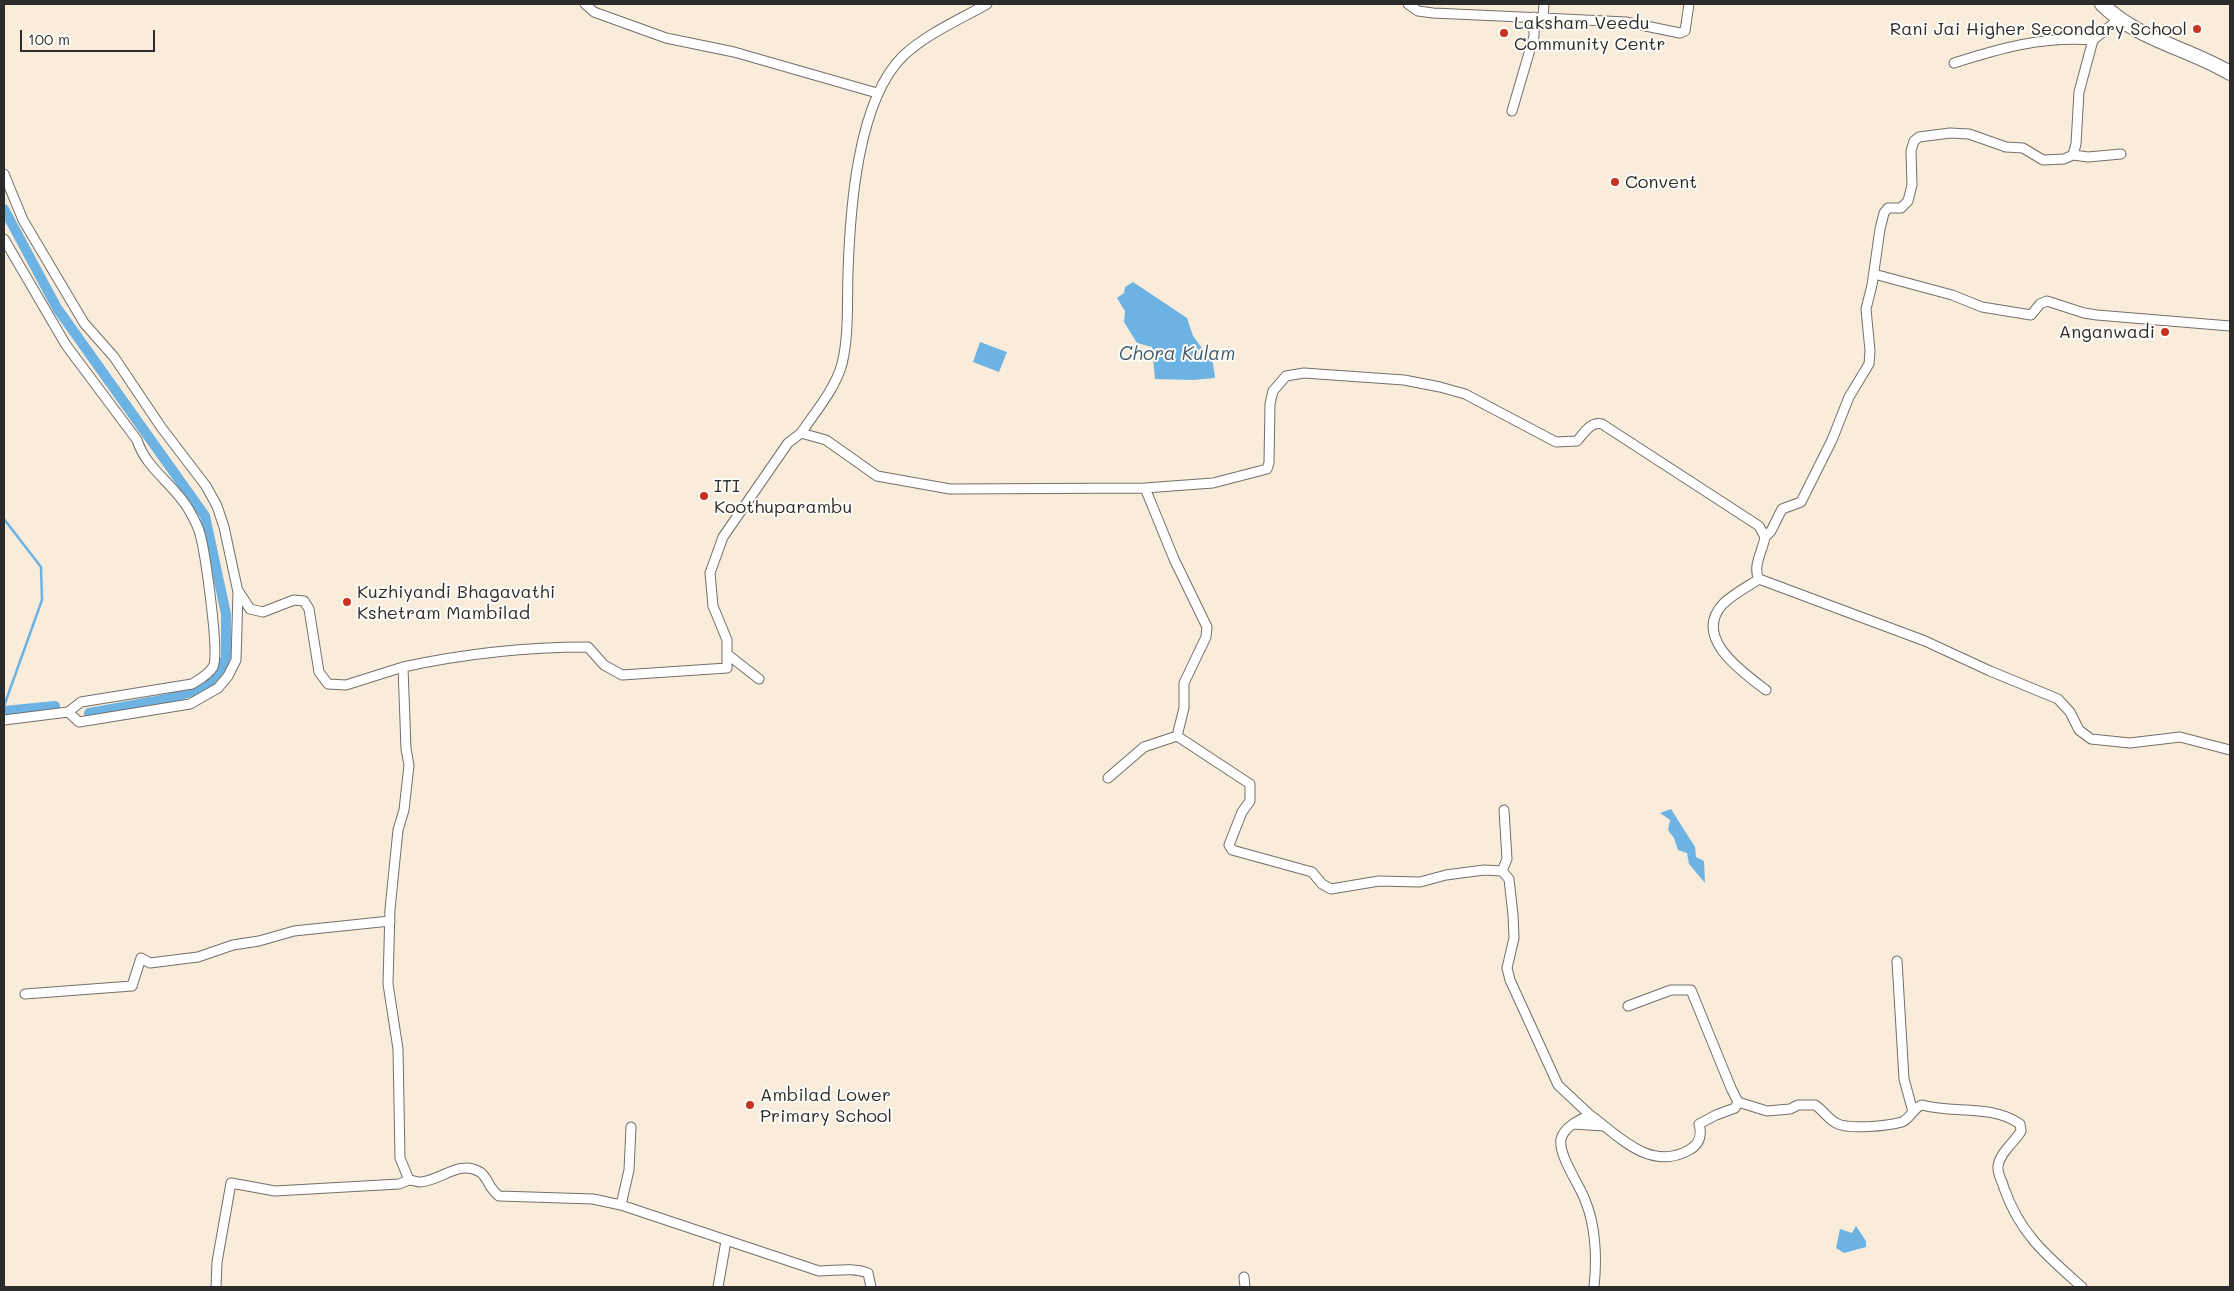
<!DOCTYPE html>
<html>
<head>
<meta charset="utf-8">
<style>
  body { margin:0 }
  #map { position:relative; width:2234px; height:1291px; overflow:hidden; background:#f9ecdb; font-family:Mali,sans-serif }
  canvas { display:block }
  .frame { position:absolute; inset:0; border:5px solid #2b2b2b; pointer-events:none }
  .scale { position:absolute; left:20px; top:30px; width:135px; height:22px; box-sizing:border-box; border:2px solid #2b2b2b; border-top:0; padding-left:6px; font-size:15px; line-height:18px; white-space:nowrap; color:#2b2b2b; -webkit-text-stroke:4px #fdfcf7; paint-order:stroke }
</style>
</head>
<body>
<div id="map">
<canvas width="2234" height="1291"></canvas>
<div class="frame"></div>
<div class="scale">100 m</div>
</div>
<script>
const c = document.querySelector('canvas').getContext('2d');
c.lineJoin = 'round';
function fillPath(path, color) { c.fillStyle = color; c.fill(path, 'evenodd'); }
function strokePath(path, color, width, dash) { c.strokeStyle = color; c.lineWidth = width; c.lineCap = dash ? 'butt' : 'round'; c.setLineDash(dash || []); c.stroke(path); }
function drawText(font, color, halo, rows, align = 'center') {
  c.font = font + ' Mali,sans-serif'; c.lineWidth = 4; c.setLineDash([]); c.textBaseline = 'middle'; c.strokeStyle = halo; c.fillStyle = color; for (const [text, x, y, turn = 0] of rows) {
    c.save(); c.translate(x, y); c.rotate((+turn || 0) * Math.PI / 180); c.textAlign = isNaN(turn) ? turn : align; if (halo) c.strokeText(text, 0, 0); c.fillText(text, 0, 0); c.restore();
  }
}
const water = new Path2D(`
  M1133,282L1187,318L1193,336L1213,363L1215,378L1193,380L1155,379L1152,347L1137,343L1124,322L1125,311L1117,298L1124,293L1125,287Z
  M980,342L1007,352L999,372L973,362Z
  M1671,809L1695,847L1696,857L1704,861L1705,883L1689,864L1687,853L1678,850L1674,838L1668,830L1670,820L1660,813Z
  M1856,1226L1866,1241V1247L1844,1253L1836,1248L1840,1229L1852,1233Z`);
const stream = new Path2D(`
  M4,519L41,567L42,600L4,706`);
const canal = new Path2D(`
  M4,209L57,308L205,516L226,614V657L218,677L194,691L167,699L89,713
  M4,711L55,706`);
const street = new Path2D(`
  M585,4L594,12L666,38L734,52L877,93
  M1408,4L1418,11L1433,13L1543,18L1544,4
  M1543,18L1626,22L1680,33L1685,31L1689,4
  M1954,63C2001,48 2043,36 2093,40
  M1512,111L1534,36V17
  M2073,155L2088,157L2121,154
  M4,174L23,220L84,323L114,357L161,427L206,486L217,506L224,527L238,592L236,660L228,676L218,688L190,704L79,722L68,712
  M4,239L66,345L137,440C146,469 174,484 189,510C193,517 198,526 200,534C205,552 220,654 213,667C208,675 200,679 192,684L81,702L68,712L4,720
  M1874,274L1952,295L1982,307L2031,315L2040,304L2047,301L2084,313L2097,315L2230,326
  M801,433C816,411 835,389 842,364C849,335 847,303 848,273C850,211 857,101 903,56C926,34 959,20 987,4
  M1145,488L1174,559L1207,627L1206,637L1184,683V708L1177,736L1250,784V801L1242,812L1229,845L1232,850L1312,872L1322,884L1331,889L1379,881L1420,882L1446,875L1484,870L1502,871L1509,879L1513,915L1514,938L1507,968L1510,980L1558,1085L1590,1115C1579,1120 1564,1127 1561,1139C1558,1155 1579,1184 1585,1200C1596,1226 1597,1260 1594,1287
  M1765,537L1771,531L1782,509L1801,502L1832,440L1849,397L1869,364L1870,351L1866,309L1872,285L1880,229L1884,213L1888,208H1901L1908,201L1912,185L1911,151L1914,141L1919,137L1950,133L1969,134L2006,147L2023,148L2043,160L2064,159L2073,155L2076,144L2079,92L2093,40L2119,19
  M1759,579C1747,587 1733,594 1723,604C1692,637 1742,672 1766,690
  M239,592L250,609L263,612L294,600L304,601L309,609L319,672L328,684L346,685L403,667
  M727,654L759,679
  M1108,778L1144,747L1177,736
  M1502,871L1507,859L1504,810
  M1897,961L1904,1079L1913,1112
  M25,994L132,986L141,958L150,963L198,957L233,945L259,941L294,931L390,921
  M1628,1006L1671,990H1691L1731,1088L1738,1102
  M1590,1115C1619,1136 1650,1172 1689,1150C1700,1144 1702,1135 1699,1124L1716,1115L1735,1108L1738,1102L1767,1111L1790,1109L1798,1105H1815C1823,1110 1827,1118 1836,1123C1848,1130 1888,1126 1902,1122C1911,1118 1913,1108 1922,1105C1954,1114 1991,1104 2020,1124L2021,1131C2015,1142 2000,1152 1998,1166C1997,1174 2002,1180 2004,1188C2020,1234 2047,1256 2082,1287
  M1573,1124L1604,1126
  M621,1205L629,1170L631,1127
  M1244,1277L1245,1287
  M216,1287L217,1262L231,1183L275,1191L399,1184L409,1180
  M718,1287L726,1241
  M871,1287L868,1273C853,1267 835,1271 819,1271L621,1205L593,1199L499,1196C488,1188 488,1177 480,1172C459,1159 441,1181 420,1182C417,1182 412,1180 409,1180L400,1158L398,1049L388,984L390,909L398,830L404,810L409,765L406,749L403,667C463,654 526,647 588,647L604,665L622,675L727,668V640L713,606L710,573L723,537L788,443L801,433L826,440L877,476L950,489L1145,488L1213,483L1267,469L1269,463L1270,404L1273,391L1286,376L1304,373L1404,380L1440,387L1465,394L1556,442L1577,441C1584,433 1591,421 1602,424L1759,526L1765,537C1763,550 1752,567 1759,579L1925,641L1990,671L2058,699L2070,712L2079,730L2091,739L2130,743L2180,737L2230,750`);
const primary = new Path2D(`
  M2102,4C2138,40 2188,48 2230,73`);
const markers = [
  [2197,29,5,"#c8321e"],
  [1504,33,5,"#c8321e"],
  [1615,182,5,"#c8321e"],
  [2165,332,5,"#c8321e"],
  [704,496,5,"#c8321e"],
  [347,602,5,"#c8321e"],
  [750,1105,5,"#c8321e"]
];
const poiNames = [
  ["Laksham Veedu",1514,23],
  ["Community Centr",1514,44],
  ["Rani Jai Higher Secondary School",2187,29,"right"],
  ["Convent",1625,182],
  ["Anganwadi",2155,332,"right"],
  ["ITI",714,486],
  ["Koothuparambu",714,507],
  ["Kuzhiyandi Bhagavathi",357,592],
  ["Kshetram Mambilad",357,613],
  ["Ambilad Lower",760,1095],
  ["Primary School",760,1116]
];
const waterNames = [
  ["Chora Kulam",1177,354]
];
fillPath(water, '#6cb3e3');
strokePath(stream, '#6cb3e3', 2.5);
strokePath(canal, '#6cb3e3', 10);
strokePath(street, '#736f69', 11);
strokePath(primary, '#736f69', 16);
strokePath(street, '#fff', 9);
strokePath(primary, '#fff', 14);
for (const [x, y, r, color] of markers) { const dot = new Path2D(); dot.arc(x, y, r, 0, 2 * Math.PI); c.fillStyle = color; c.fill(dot); strokePath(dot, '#fdfcf7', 2); }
drawText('18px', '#2b2b2b', '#fdfcf7', poiNames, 'left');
drawText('italic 19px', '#425b6b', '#fdfcf7', waterNames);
</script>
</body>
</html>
